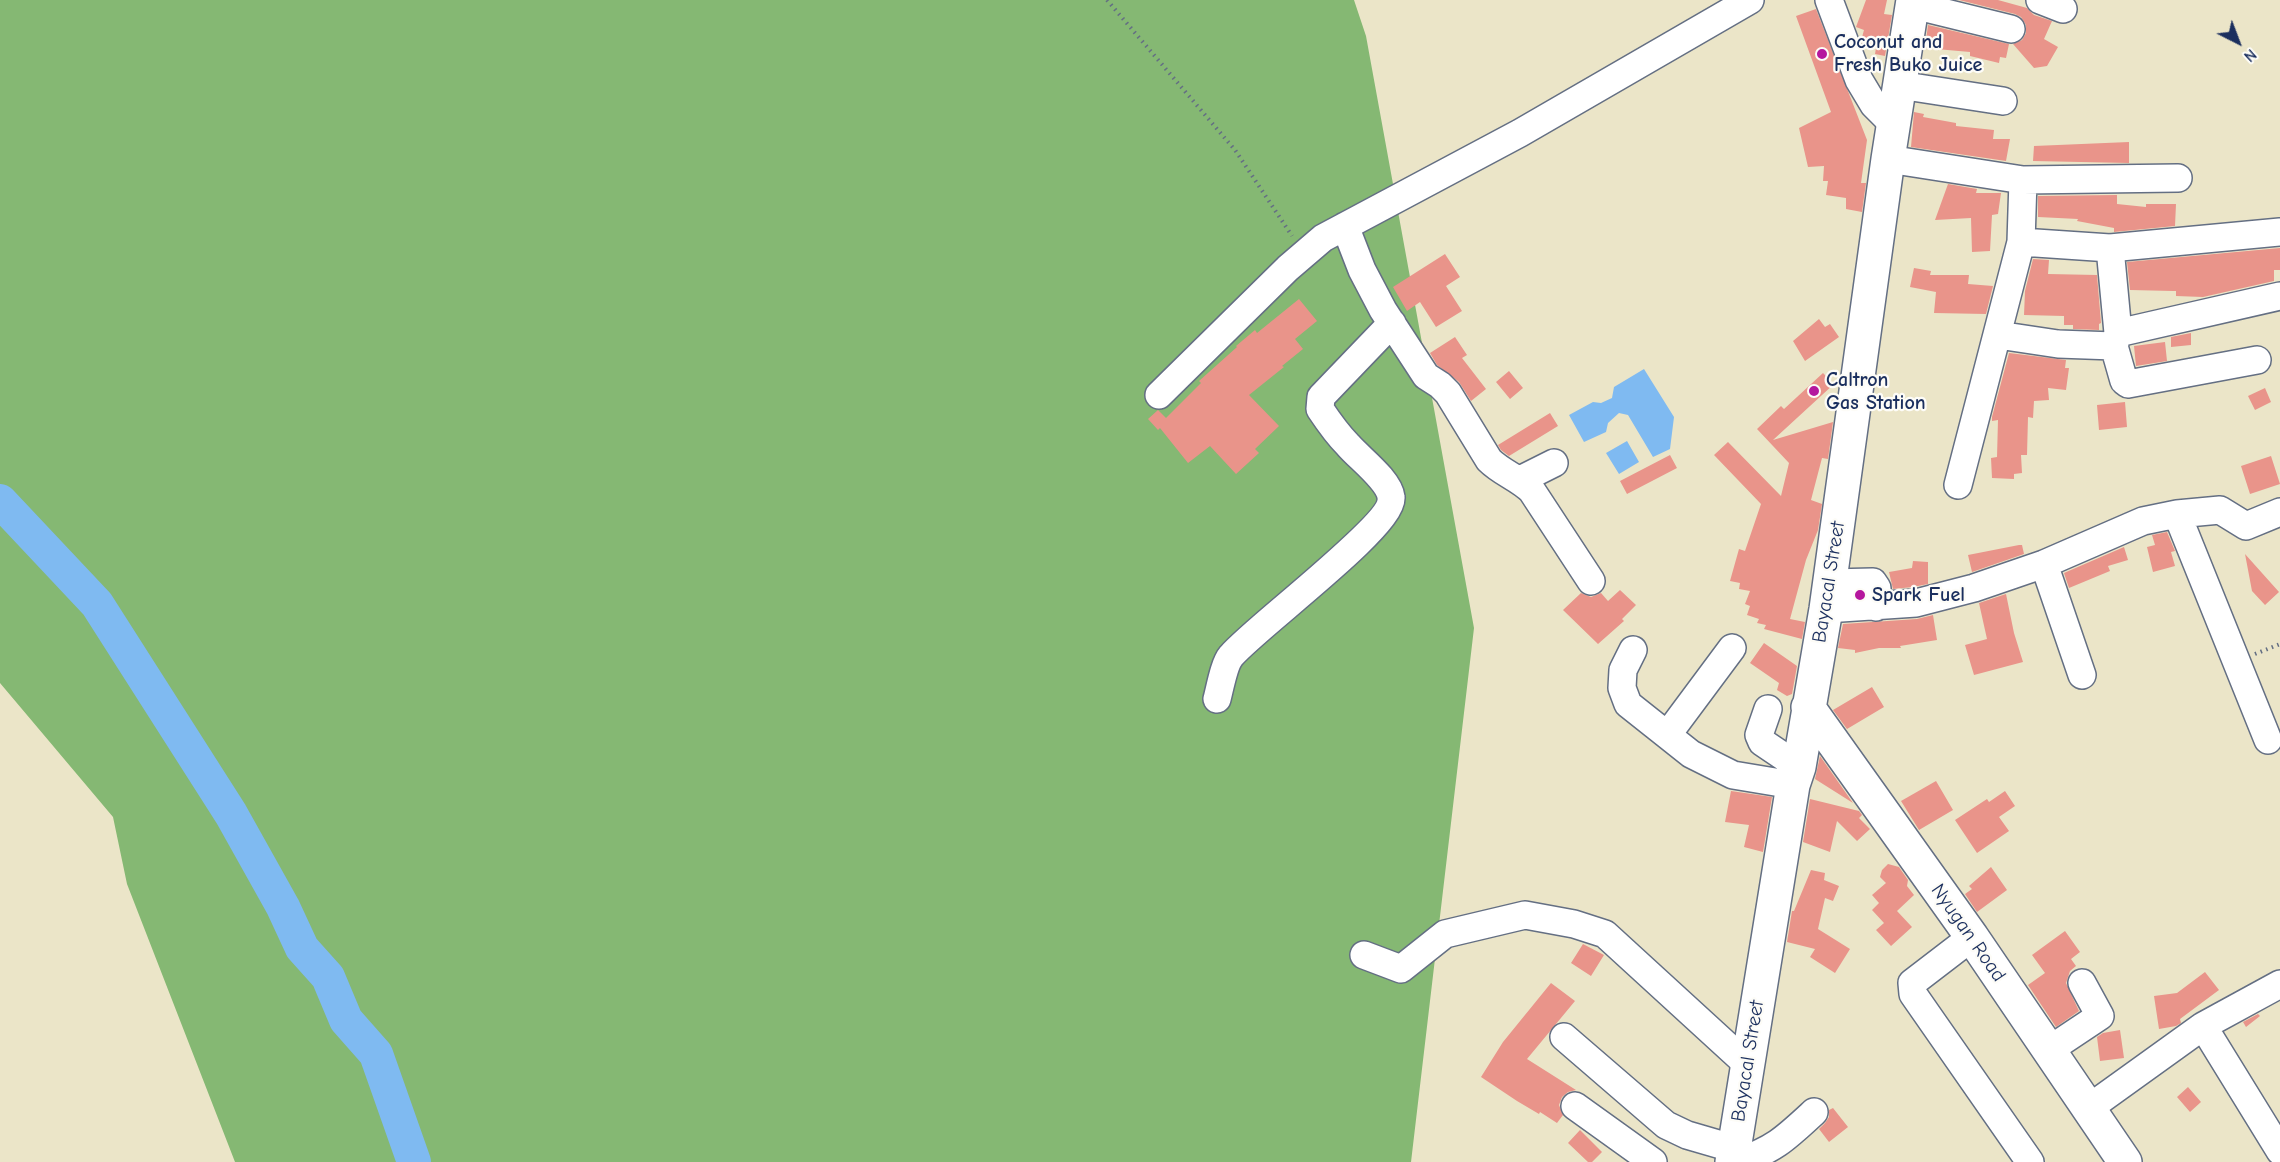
<!DOCTYPE html>
<html>
<head>
<meta charset="utf-8">
<style>
  body { margin:0 }
  #map { position:relative; width:2280px; height:1162px; overflow:hidden; background:#ebe5c8; font-family:"Comic Neue",sans-serif }
  canvas { display:block }
  .north { position:absolute; left:2208px; top:12px; width:60px; height:60px; -webkit-text-stroke:4px #fdfcf7; paint-order:stroke; rotate:138deg; font-size:16px; font-weight:700; line-height:24px; text-align:center; color:#1b2f5e }
  .north::after { content:''; display:block; margin:auto; width:21px; height:27px; background:#1b2f5e; clip-path:polygon(50% 0,100% 100%,50% 72%,0 100%) }
</style>
</head>
<body>
<div id="map">
<canvas width="2280" height="1162"></canvas>
<div class="north">N</div>
</div>
<script>
const c = document.querySelector('canvas').getContext('2d');
c.lineJoin = 'round';
function fillPath(path, color) { c.fillStyle = color; c.fill(path, 'evenodd'); }
function strokePath(path, color, width, dash) { c.strokeStyle = color; c.lineWidth = width; c.lineCap = dash ? 'butt' : 'round'; c.setLineDash(dash || []); c.stroke(path); }
function drawText(font, color, halo, rows, align = 'center') {
  c.font = font + ' "Comic Neue",sans-serif'; c.lineWidth = 4.5; c.setLineDash([]); c.textBaseline = 'middle'; c.strokeStyle = halo; c.fillStyle = color; for (const [text, x, y, turn = 0] of rows) {
    c.save(); c.translate(x, y); c.rotate((+turn || 0) * Math.PI / 180); c.textAlign = isNaN(turn) ? turn : align; if (halo) c.strokeText(text, 0, 0); c.fillText(text, 0, 0); c.restore();
  }
}
const forest = new Path2D(`
  M0,0H1354L1366,36L1474,628L1411,1162H235L127,884L113,817L0,683Z`);
const water = new Path2D(`
  M1644,369L1674,417L1670,449L1653,457L1628,415L1619,413L1608,423L1606,432L1584,442L1569,415L1593,402L1601,403L1612,398L1614,387Z
  M1627,441L1639,462L1619,474L1606,453Z`);
const river = new Path2D(`
  M0,501L97,604L231,814L283,907L302,948L328,977L346,1020L376,1054L414,1162`);
const building = new Path2D(`
  M1866,0H1887L1884,14L1892,15L1885,56L1875,54L1876,48L1863,45L1861,41L1864,30L1856,27Z
  M1959,0H1998L2027,8L2034,15L2052,21L2044,39L2058,47L2047,66L2034,68L2013,44L2022,40L2026,33V25L2021,17L2015,14Z
  M1816,9L1867,140L1861,183H1866L1862,212L1846,209V198L1826,195L1828,181H1823L1824,166L1808,167L1799,128L1831,112L1796,16Z
  M1928,25L2009,44L2006,58L2000,57L1999,63L1970,56V52L1925,48Z
  M1914,112L1924,114L1923,117L1956,123V126L1994,130L1993,139H2010L2006,161L1911,147Z
  M2129,142V163L2033,161L2034,146Z
  M1948,184L1977,189L1976,193H2001L1998,214L1992,215L1990,251L1972,252L1971,218L1935,220Z
  M2117,195V204L2146,207V204H2176L2175,226L2114,232V228L2077,221L2078,219L2038,217V196Z
  M2280,248V270H2274V281L2203,297L2176,296V291H2173L2130,290L2127,262Z
  M1445,254L1460,277L1446,286L1462,311L1436,327L1420,302L1407,311L1393,287Z
  M2033,259L2049,260L2048,274L2097,275L2101,323L2099,324V330L2073,329V325H2064V316L2024,315L2025,291Z
  M1914,268L1931,271L1930,275H1969L1968,284L1993,286L1986,314L1934,313L1936,292L1910,287Z
  M1299,299L1317,321L1295,339L1303,349L1282,366L1284,367L1249,395L1279,426L1255,449L1259,453L1236,474L1210,446L1188,463L1160,428L1158,430L1148,419L1158,410L1166,418L1201,383L1199,381L1237,347L1236,346L1255,330L1257,333Z
  M1819,319L1825,327L1830,324L1839,337L1805,361L1793,341Z
  M2191,333V345L2171,347V337Z
  M1455,337L1467,355L1462,358L1486,389L1471,401L1459,382L1437,365L1430,353Z
  M2165,342L2167,361L2136,366L2134,346Z
  M2009,353L2066,360L2065,368H2069L2066,390L2048,388L2049,400L2034,401L2033,418L2028,417L2027,455H2021L2022,473L2014,474V479L1992,478L1991,458L1997,457L1998,420L1992,421V417Z
  M1509,371L1523,388L1510,399L1496,382Z
  M1823,373L1834,384L1773,440L1833,422L1828,459L1822,458L1811,500L1822,504L1818,530L1806,560L1790,619L1805,622L1802,639L1764,629L1766,625L1757,623L1759,619L1747,615L1750,606L1745,604L1750,591L1739,589L1740,583L1730,581L1739,549L1745,551L1761,504L1714,455L1728,442L1781,496L1789,463L1757,429L1781,406L1784,409Z
  M2265,388L2271,402L2255,410L2248,396Z
  M2125,402L2127,427L2099,430L2097,405Z
  M1550,413L1558,426L1509,456L1501,450L1498,445Z
  M1670,455L1677,468L1627,494L1620,481Z
  M2271,456L2280,484L2250,494L2241,466Z
  M2167,532L2175,551L2171,552L2175,566L2153,572L2147,547L2155,545L2152,535Z
  M2019,545H2022L2024,554L1972,572L1968,555Z
  M2124,547L2128,560L2108,566L2110,571L2069,588L2064,573Z
  M2245,554L2279,592L2265,605L2252,591Z
  M1913,561L1928,562V584L1913,587L1893,589L1889,572L1912,568Z
  M1620,590L1636,605L1622,619L1624,621L1598,644L1563,610L1581,593L1591,597L1601,593L1608,601Z
  M2006,594L2014,633L2023,662L1974,675L1965,645L1987,639L1979,603Z
  M1933,615L1937,640L1900,646L1901,648H1879L1855,653V650L1838,648L1843,624L1917,619Z
  M1764,643L1797,666L1792,694L1787,696L1777,690L1779,683L1750,663Z
  M1872,687L1884,707L1847,729L1833,710Z
  M1820,756L1853,803L1815,779Z
  M1936,781L1953,810L1919,830L1901,801Z
  M1731,791L1772,797L1763,852L1744,847L1749,825L1725,822Z
  M2005,791L2015,806L1999,817L2009,831L1977,853L1955,820L1987,799L1989,802Z
  M1810,799L1859,811L1862,815L1859,818L1870,829L1857,841L1837,821L1830,852L1803,842Z
  M1888,864L1899,867L1908,880L1907,886L1914,895L1897,911L1912,927L1891,946L1876,930L1884,923L1872,910L1879,903L1872,895L1886,883L1880,877L1882,870Z
  M1991,867L2007,890L1977,912L1965,894L1972,889L1969,886Z
  M1811,870L1825,873L1824,880L1839,886L1833,901L1825,898L1818,929L1850,949L1835,973L1810,957L1815,949L1787,942L1792,911H1794Z
  M2065,931L2080,952L2071,959L2076,966L2070,971L2066,983L2079,1011L2056,1027L2028,985L2045,973L2032,955Z
  M1583,944L1604,955L1591,976L1571,963Z
  M2205,972L2219,990L2180,1019L2181,1023L2176,1026L2159,1029L2154,996L2177,993Z
  M1551,983L1575,1001L1527,1059L1576,1090L1568,1092L1562,1097L1559,1105L1563,1115L1557,1123L1540,1112L1539,1114L1517,1101L1481,1077L1503,1042Z
  M2258,1014L2260,1016L2246,1027L2243,1022Z
  M2120,1030L2124,1058L2100,1061L2097,1037L2103,1033Z
  M2188,1087L2201,1102L2190,1112L2177,1097Z
  M1833,1108L1848,1127L1829,1142L1819,1129L1825,1123L1829,1117V1110Z
  M1580,1130L1602,1152L1592,1162H1588L1568,1143Z`);
const path = new Path2D(`
  M1107,0L1235,150L1292,236
  M2255,654L2280,644`);
const minor = new Path2D(`
  M1829,0L1859,80L1874,105L1893,124
  M2040,0L2063,9
  M1913,5L2011,29
  M1899,85L2003,101
  M1888,159L2023,180L2178,178
  M1345,226L1362,270L1383,310L1426,376L1440,385L1448,393L1489,460C1502,473 1519,478 1532,491L1591,581
  M2021,242L2110,248L2280,232
  M2110,248L2118,333L2114,346L2124,381L2128,384L2257,360
  M2118,333L2280,296
  M1998,335L2058,344L2114,346
  M1159,395L1288,268L1323,238L1520,133L1750,0
  M1520,480L1554,463
  M1958,485L2021,242L2023,180
  M2177,514L2268,740
  M2044,564L2082,675
  M1830,583L1873,582L1877,588L1876,607
  M1826,609L1916,603L1974,588L2044,564L2143,521L2177,514L2220,510L2246,526L2280,512
  M1633,650L1623,670L1622,688L1628,704L1691,754L1733,775L1793,785
  M1217,699C1220,688 1224,664 1231,656C1254,628 1395,525 1391,497C1389,480 1359,458 1348,445C1337,434 1328,421 1320,409L1321,397L1392,323
  M1768,709L1759,735L1762,742L1799,767
  M1668,734L1732,648
  M1972,937L1912,983L1913,994L2030,1162
  M1364,955L1401,969L1445,934L1525,915L1574,924L1605,934L1747,1064
  M2203,1026L2280,984
  M1564,1037L1666,1125L1687,1135L1735,1149
  M2049,1050L2100,1016L2082,983
  M1575,1106L1653,1162
  M2089,1108L2203,1026L2280,1151
  M1737,1162C1774,1150 1786,1138 1814,1112`);
const major = new Path2D(`
  M1808,707L1972,937L2125,1162
  M1732,1162L1793,785L1799,767L1826,609L1888,159L1913,0`);
const markers = [
  [1822,54,6,"#b5179e"],
  [1814,391,6,"#b5179e"],
  [1860,595,6,"#b5179e"]
];
const poiNames = [
  ["Coconut and",1834,42],
  ["Fresh Buko Juice",1834,65],
  ["Caltron",1826,380],
  ["Gas Station",1826,403],
  ["Spark Fuel",1872,595]
];
const streetNames = [
  ["Bayacal Street",1829,582,-81],
  ["Nyugan Road",1968,933,55],
  ["Bayacal Street",1748,1061,-81]
];
fillPath(forest, '#85b873');
fillPath(water, '#7fbaf1');
strokePath(river, '#7fbaf1', 34);
fillPath(building, '#e9948a');
strokePath(minor, '#646f83', 30);
strokePath(major, '#646f83', 36);
strokePath(path, '#646f83', 4, [1.5, 4.5]);
strokePath(minor, '#fff', 27);
strokePath(major, '#fff', 33);
for (const [x, y, r, color] of markers) { const dot = new Path2D(); dot.arc(x, y, r, 0, 2 * Math.PI); c.fillStyle = color; c.fill(dot); strokePath(dot, '#fdfcf7', 2); }
drawText('bold 20px', '#1b2f5e', '#fdfcf7', poiNames, 'left');
drawText('20px', '#1b2f5e', '#fdfcf7', streetNames);
</script>
</body>
</html>
